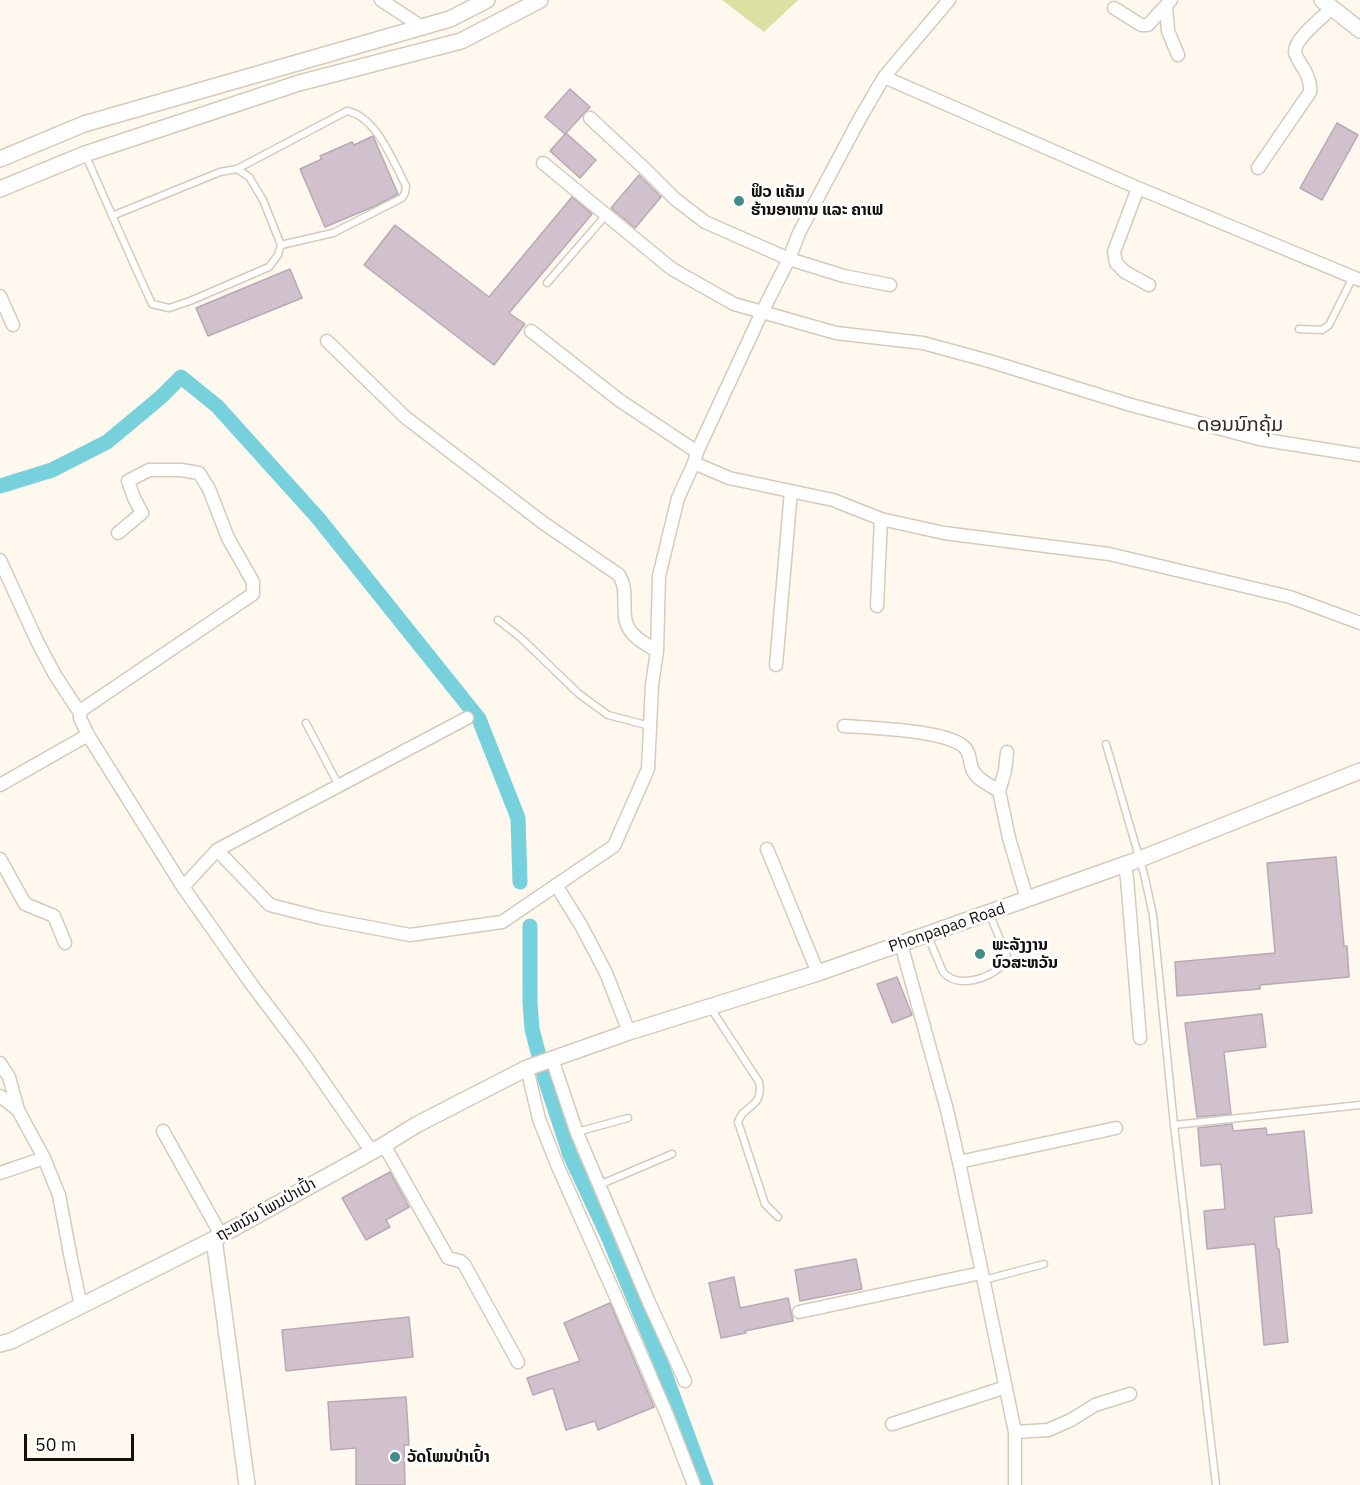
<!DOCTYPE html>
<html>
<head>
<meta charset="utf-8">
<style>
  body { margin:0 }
  #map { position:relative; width:1360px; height:1485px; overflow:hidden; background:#fef8ee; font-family:"IBM Plex Sans",sans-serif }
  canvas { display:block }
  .scale { position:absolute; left:24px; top:1434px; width:110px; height:27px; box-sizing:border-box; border:3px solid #130f0a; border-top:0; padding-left:8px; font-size:18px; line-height:21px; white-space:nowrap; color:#130f0a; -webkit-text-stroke:4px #fff; paint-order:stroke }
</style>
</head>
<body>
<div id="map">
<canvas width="1360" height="1485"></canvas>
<div class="scale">50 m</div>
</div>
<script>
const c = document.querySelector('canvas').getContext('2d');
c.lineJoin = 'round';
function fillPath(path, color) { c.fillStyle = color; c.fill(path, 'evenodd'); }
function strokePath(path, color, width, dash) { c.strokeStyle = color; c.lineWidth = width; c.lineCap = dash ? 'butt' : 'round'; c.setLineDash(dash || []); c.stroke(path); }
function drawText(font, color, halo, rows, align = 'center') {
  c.font = font + ' "IBM Plex Sans","Noto Sans Lao",sans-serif'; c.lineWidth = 6; c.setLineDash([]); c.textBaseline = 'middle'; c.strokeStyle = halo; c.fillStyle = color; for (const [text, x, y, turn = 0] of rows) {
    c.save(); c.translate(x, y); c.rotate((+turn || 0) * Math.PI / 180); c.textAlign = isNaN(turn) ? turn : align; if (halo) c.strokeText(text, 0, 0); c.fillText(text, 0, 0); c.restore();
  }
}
const green = new Path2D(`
  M722,0H798L764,32Z`);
const canal = new Path2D(`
  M0,486L52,470L107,442L161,397L181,377L217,406L318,518L479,719L518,818L520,882
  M530,926V1002L532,1029L545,1079L570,1155L607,1234L662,1366L706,1485`);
const building = new Path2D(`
  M570,89L590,107L565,134L545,117Z
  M1337,123L1358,135L1322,200L1300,188Z
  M566,133L596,160L580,178L550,151Z
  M373,136L398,194L375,206L325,227L300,169L322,159L320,156L352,142L354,145Z
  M639,175L661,197L635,228L611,208Z
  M572,197L592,214L509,313L525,324L494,365L364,265L395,225L489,297Z
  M290,269L302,298L208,336L196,308Z
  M1336,857L1344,946H1347L1349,977L1260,985V989L1177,996L1175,962L1275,953L1267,863Z
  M897,977L912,1015L892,1023L877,984Z
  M1262,1014L1266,1047L1224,1052L1231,1114L1197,1117L1185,1023Z
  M1232,1124L1233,1131L1266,1128L1267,1135L1304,1131L1312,1213L1274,1217L1277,1249H1279L1288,1342L1264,1345L1255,1244L1207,1249L1204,1211L1225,1209L1221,1164L1201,1166L1198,1128Z
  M390,1172L409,1207L386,1220L390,1227L366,1240L342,1198Z
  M856,1259L862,1289L800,1301L795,1270Z
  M734,1277L740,1308L788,1298L793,1321L745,1331L746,1333L721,1338L709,1283Z
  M610,1303L654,1407L598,1430L595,1421L566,1430L553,1388L533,1395L527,1378L580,1361L564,1323Z
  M409,1317L413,1357L286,1371L282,1330Z
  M406,1397L409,1445H404L405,1485H356V1448L331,1450L328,1402Z`);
const service = new Path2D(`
  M85,154C107,204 129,254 152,304L169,308L190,301L269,267L278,255L281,245L263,200L249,177L237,169L220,172L112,216
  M237,169L347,111C376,116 394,163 406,186L405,193L402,198L333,233L281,245
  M547,283L606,215
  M1299,329L1322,330L1329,325L1353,277
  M498,620L521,638L579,694L608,715L650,726
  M306,723L339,786
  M1106,744L1144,874L1153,915L1174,1125L1216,1485
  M927,934L943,972C957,989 991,979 1003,964C1004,963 1006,958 1007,956L989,913
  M710,1007L759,1082C764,1109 743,1104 738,1122L765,1204L778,1217
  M1174,1125L1360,1105
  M577,1132L628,1118
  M599,1185L672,1154
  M984,1280L1044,1264`);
const minor = new Path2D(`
  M381,0L422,27
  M1166,6L1168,31L1178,55
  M1114,8L1141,25H1148L1171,0
  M884,77L1138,188L1360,280
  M590,118L645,169L675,199L705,222L789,259L844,276L890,285
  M543,163L672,269L734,304L836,333L923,343L989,361L1131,405L1259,439L1360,455
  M1258,168L1310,92C1311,83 1308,77 1304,69C1301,64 1296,58 1295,52C1294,39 1323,17 1332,8
  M1138,188L1114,252L1116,263L1125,272L1149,285
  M0,296L13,325
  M531,331L619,400L697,452
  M327,341L405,417L542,522L619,575C631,594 617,618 633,634C639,641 649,646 657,651
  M694,463L729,478L833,500L881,519L944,533L1109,554L1290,597L1360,623
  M0,560L37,641L55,675L80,713V718L88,735L183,887L252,985L305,1055L372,1152
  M877,606L881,519
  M776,665L791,491
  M80,713L83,709L253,594V582L228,538L209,489L199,473L181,470H149L128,481L134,498L142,513L118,533
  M844,726C871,728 944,730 963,746C971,752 969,763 973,771C978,780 991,786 999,791
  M1007,752L1005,771L999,791L1009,838L1027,899
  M0,785L88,735
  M767,849L818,973
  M217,850L467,718
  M0,859L25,904L54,916L65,943
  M1124,863L1127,878L1140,1038
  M556,885L582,927L606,973L629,1032
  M183,887L217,850L270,905L321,918L410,935L502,922L614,846L648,769L652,685L657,651L659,576L678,498L694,463L697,452L762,312L789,259L799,233L859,120L884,77L949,0
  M901,944L947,1110L959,1162L1015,1432V1485
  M552,1059L577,1133L648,1300L685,1381
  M0,1063L9,1077L18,1110L44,1158L59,1195L71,1259L81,1306
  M527,1068L539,1119L558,1167L620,1306L667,1415L694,1485
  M0,1096L18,1110
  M163,1131L221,1235
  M384,1145L448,1258L460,1261L464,1264L518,1362
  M959,1162L1116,1128
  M0,1173L44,1158
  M799,1312L981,1273
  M892,1424L1006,1387
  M1015,1432L1048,1430L1071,1420L1095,1405L1130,1394`);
const tertiary = new Path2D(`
  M1322,0L1360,30
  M0,159L84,124L450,19L487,0
  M0,189L85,154L299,83L461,41L540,0
  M214,1239L247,1485
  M0,1344L11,1341L214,1239L384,1145L416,1125L527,1068L629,1032L818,973L1027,899L1140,859L1360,771`);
const markers = [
  [739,201,6,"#448c89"],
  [980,954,6,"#448c89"],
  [395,1457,6,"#448c89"]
];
const poiNames = [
  ["ຟິວ ແຄັມ",751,192],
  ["ຮ້ານອາຫານ ແລະ ຄາເຟ",751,210],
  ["ພະລັງງານ",992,945],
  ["ບົວສະຫວັນ",992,963],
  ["ວັດໂພນປ່າເປົ້າ",407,1457]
];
const streetNames = [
  ["Phonpapao Road",947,928,-19],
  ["ຖະຫນົນ ໂພນປ່າເປົ້າ",266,1210,-29]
];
const quarterNames = [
  ["ດອນນົກຄຸ້ມ",1240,425]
];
fillPath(green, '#dbe1a2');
strokePath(canal, '#77d1dd', 15);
fillPath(building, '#d0c1cd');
strokePath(building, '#b8a9b5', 1.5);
strokePath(service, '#d5cbbb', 9);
strokePath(minor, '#d5cbbb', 15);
strokePath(tertiary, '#d5cbbb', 18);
strokePath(service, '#fff', 6);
strokePath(minor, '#fff', 12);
strokePath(tertiary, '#fff', 15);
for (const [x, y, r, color] of markers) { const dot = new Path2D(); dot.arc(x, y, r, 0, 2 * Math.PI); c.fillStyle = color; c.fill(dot); strokePath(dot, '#fff', 2); }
drawText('bold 16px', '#130f0a', '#fff', poiNames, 'left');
drawText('16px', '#130f0a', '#fff', streetNames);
drawText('20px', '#352d21', '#fff', quarterNames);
</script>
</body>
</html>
